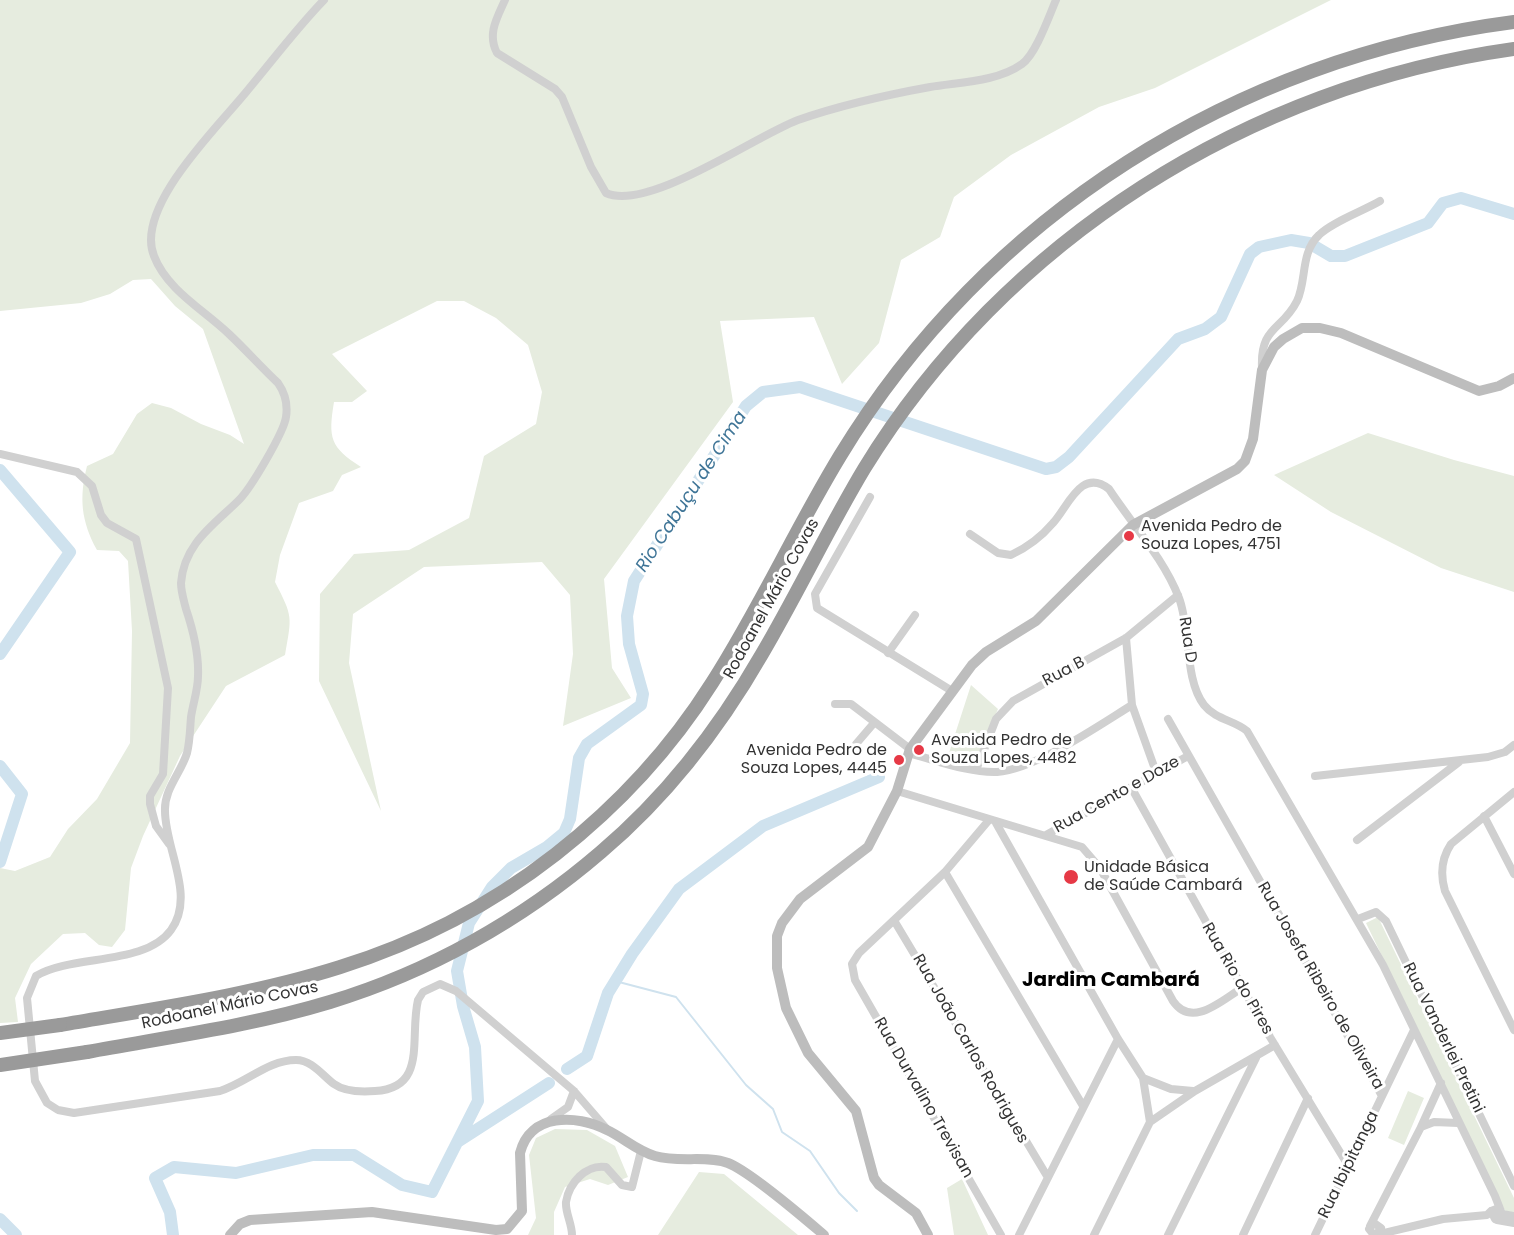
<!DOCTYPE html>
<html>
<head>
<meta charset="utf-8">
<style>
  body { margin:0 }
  canvas { display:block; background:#fff }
</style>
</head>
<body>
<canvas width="1514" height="1235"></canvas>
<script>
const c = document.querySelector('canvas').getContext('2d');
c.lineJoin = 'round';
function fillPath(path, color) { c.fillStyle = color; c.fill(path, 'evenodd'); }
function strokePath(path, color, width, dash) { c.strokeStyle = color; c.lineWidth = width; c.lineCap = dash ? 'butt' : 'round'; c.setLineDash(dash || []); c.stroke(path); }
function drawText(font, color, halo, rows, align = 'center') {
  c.font = font + ' Poppins,sans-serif'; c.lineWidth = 6; c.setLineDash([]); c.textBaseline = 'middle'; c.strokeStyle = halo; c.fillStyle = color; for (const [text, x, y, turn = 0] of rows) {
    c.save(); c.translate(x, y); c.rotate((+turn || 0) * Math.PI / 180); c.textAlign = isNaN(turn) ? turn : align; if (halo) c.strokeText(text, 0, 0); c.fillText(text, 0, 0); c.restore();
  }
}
const green = new Path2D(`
  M0,0H1331L1155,88L1099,107L1011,155L954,197L940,237L901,260L879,343L842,384L814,317L720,321L733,402L604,579L612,668L631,698L563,726L573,654L570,595L542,562L424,567L353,614L349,663L381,811L319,681L320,594L354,554L409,550L469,518L484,456L536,424L542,392L528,345L496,318L464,301H437L332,354L367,391L352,402H334C328,438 330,447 361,467L342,475L333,491L299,503L280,555L275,582C293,617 292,616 285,655L226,686L180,756L143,836L131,868L125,930L112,947L99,945L85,933L63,934L31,964L15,998L18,1022L0,1023V868L15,871L50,857L68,829L97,799L130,743L132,631L128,561L119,551L97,550C81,521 79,498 87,466L113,454L137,414L152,403L171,408L201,424L230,435L244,444L203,329L175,306L151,279L133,280L110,294L81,303L0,311Z
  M1368,433L1454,460L1514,476V592L1441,568L1331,512L1274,475Z
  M971,685L998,709L973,765L947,759Z
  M1378,917L1514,1198V1212L1508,1214L1504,1209L1366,923Z
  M1408,1091L1424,1098L1404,1145L1388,1138Z
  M555,1129L587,1130L615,1146L628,1177L608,1185L590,1179L565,1187L554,1212V1235H528L536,1218L529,1155L536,1138Z
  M699,1172L724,1174L798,1235H658Z
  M962,1179L988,1235H954L947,1188Z`);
const stream = new Path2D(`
  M615,981L676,997L746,1085L773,1109L782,1132L810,1151L839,1193L857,1211`);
const river = new Path2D(`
  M0,470L70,552L0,654
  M0,766L22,794L0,862
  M567,1069L587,1056L608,993L632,954L679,889L763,826L879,777
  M459,1141L549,1083
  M0,1219L16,1235
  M173,1235L170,1212L155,1178L174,1167L236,1173L313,1155H354L402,1185L432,1192L478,1101L475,1047L463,1006L457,971L469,923L492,887L511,868L547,847L564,833L570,819L579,758L587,744L641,705L643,694L629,644L627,616L634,581L746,406L763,392L800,387L1046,469L1056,467L1069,457L1178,339L1205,329L1221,317L1250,254L1259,247L1291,240L1309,243L1331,256H1345L1428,223L1443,203L1461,198L1514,214`);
const minor = new Path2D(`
  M324,0C296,29 273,60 247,91C219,126 134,207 154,256C167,290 204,310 229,334C246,350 261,367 278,383C285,393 288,404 286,417C284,432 251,488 239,500C215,524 184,543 181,583C181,592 184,601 186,609C193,630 199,654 198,676C198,690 193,703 191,717C190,728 190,741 187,753C181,773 164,789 165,811C165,849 196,896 171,930C145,966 73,954 36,976L27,998L35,1081L47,1103L58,1110L74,1113L220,1091C246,1083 268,1060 296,1060C312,1060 323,1076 334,1084C345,1092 362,1092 375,1091C428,1088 409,1038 418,1000L423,992L440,984L456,991L574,1091L606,1128
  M505,0C497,18 487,34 497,53L555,89L562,97L591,167L606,193C648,212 755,136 798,120C841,105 886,95 930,87C959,82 997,82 1022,64C1036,54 1049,16 1056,0
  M1262,368C1260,326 1282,331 1297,301C1307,280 1300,253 1319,235C1332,222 1363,211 1380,201
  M0,454L77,472L92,486L101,515L107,523L136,539L168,688L163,774L150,796V804L156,826L169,844
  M870,497L815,594L817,608L952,691
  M970,534L998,553L1011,555C1026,548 1042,536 1053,523C1068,507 1081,467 1109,489C1132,524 1164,559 1179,598C1191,629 1184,679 1204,705C1216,720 1234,720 1247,731L1383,965L1495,1196L1502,1214L1495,1219L1491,1211L1499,1208
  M1126,638L1132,705L1156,772
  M888,653L915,615
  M835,704H851L910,749
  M1168,719L1382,1096
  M856,744L874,723
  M908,753C936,760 968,773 997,772C1036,769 1098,726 1132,705
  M976,770L996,719L1013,701L1126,638L1178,595
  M1315,776L1488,757L1505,752L1514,745
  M1131,787L1270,1037L1349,1167
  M897,791L1082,847L1100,868L1173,1001C1192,1029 1222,1000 1242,988
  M1514,792L1451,844C1441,859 1440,874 1445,891L1514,1030
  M1484,816L1514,874
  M989,820L945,872L859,953L852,964L855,980L1001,1235
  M996,823L1118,1039L1143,1078L1150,1122L1094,1235
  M1046,835L1188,756
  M1357,840L1459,762
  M945,872L1083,1106
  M1358,919L1376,912L1386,921L1514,1186
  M895,922L1047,1176
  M1143,1078L1171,1089L1193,1091
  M551,1119L568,1107L574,1091
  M1150,1122L1195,1091L1275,1045
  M1421,1127L1441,1083
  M1502,1214L1514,1216
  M1497,1220L1514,1223
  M1370,1226L1421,1127L1434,1122L1458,1123
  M572,1235C572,1224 565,1212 566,1202C569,1183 586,1164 606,1167L622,1185L632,1187L641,1151
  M1019,1235L1118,1039
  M1168,1235L1256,1058
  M1243,1235L1308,1098
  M1315,1235L1414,1030
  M1374,1235L1369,1229L1374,1223L1381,1228L1376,1235
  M1376,1235L1443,1219L1487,1215L1491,1211`);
const secondary = new Path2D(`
  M230,1235L240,1224L250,1220L372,1212L496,1230L507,1229L522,1211L520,1153C530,1113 576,1114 607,1130C624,1138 637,1151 655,1156C679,1163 706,1155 728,1163C751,1172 804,1218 824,1235
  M928,1235L916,1213L879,1185L874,1178L856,1111L808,1053L786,1008L777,968V936L782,923L800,899L868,847L897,791L910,749L972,665L986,652L1036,621L1133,525L1237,469L1245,461L1253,439L1262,370L1274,347L1283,339L1302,328H1320L1341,333L1479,391L1499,386L1514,378`);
const motorway = new Path2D(`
  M60,1025C247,993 400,976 556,854C616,807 671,748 712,683C759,610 795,530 840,456C986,215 1236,58 1514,22
  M87,1052C168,1037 251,1026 330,1002C429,972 522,920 601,852C666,797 720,727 762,654C798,593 828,529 864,469C1005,239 1249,86 1514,49`);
const motorwayBridge = new Path2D(`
  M0,1033L60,1025
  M0,1065L87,1052`);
const markers = [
  [1129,536,6,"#e63946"],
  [919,750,6,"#e63946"],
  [899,760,6,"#e63946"],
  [1071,877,8,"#e63946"]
];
const poiNames = [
  ["Avenida Pedro de",1141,527],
  ["Souza Lopes, 4751",1141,545],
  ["Avenida Pedro de",931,741],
  ["Souza Lopes, 4482",931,759],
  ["Avenida Pedro de",887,751,"right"],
  ["Souza Lopes, 4445",887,769,"right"],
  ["Unidade Básica",1084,868],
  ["de Saúde Cambará",1084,886]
];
const streetNames = [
  ["Rodoanel Mário Covas",772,599,-61],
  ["Rua D",1187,640,81],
  ["Rua B",1064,672,-28],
  ["Rua Cento e Doze",1117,795,-29],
  ["Rua Rio do Pires",1237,979,60],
  ["Rua Josefa Ribeiro de Oliveira",1320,986,60],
  ["Rodoanel Mário Covas",230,1006,-12],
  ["Rua Vanderlei Pretini",1443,1038,64],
  ["Rua João Carlos Rodrigues",970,1049,60],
  ["Rua Durvalino Trevisan",923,1098,60],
  ["Rua Ibipitanga",1349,1165,-64]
];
const waterNames = [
  ["Rio Cabuçu de Cima",692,492,-57]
];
const quarterNames = [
  ["Jardim Cambará",1111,981]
];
fillPath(green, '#e6ecdf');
strokePath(stream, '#cfe2ee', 2);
strokePath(river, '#cfe2ee', 12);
strokePath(minor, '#d0d0d0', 8);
strokePath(secondary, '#bdbdbd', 10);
strokePath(motorway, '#9a9a9a', 14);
strokePath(motorwayBridge, '#9a9a9a', 14);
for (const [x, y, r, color] of markers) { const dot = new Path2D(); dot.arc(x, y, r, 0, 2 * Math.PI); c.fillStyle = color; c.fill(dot); strokePath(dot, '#fff', 2); }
drawText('16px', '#333', '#fff', poiNames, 'left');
drawText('16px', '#333', '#fff', streetNames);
drawText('italic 18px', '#3f7597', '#fff', waterNames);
drawText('bold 20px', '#000', '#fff', quarterNames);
</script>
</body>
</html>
